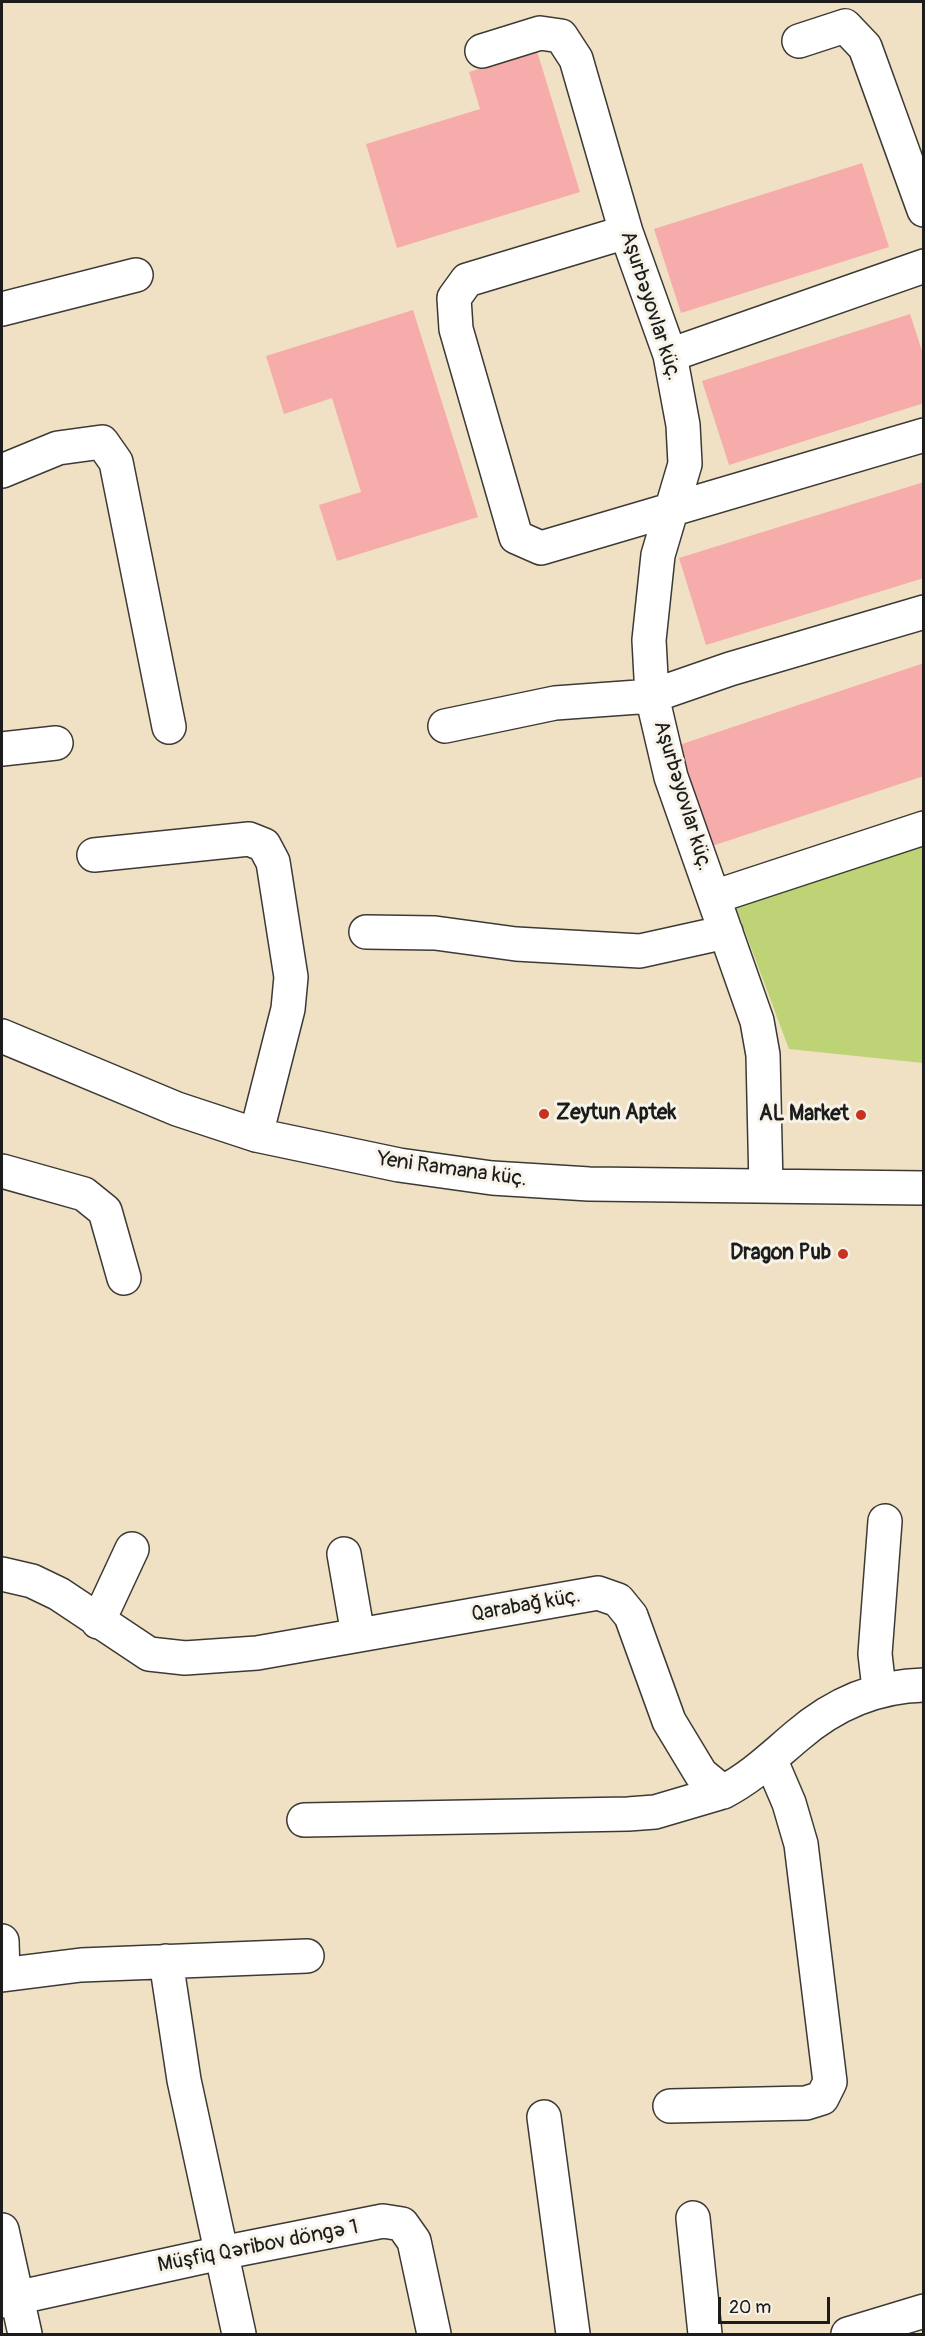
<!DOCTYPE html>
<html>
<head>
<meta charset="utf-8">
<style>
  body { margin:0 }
  #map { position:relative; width:925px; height:2336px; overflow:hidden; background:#f1e1c4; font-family:Pangolin,sans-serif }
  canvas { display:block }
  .frame { position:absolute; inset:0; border:3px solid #1c1c1c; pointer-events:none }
  .scale { position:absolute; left:718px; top:2297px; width:112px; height:27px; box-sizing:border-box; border:3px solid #1c1c1c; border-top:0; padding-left:8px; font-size:18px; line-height:21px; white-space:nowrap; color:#1c1c1c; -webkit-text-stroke:4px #f7f3e8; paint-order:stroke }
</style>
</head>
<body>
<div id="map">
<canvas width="925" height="2336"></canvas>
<div class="frame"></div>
<div class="scale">20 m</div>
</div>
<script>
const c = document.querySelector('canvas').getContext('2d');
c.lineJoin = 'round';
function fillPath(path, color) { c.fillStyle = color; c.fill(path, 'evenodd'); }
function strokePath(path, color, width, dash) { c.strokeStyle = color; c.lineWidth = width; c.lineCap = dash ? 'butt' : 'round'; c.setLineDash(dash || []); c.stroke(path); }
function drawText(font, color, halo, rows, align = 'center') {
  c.font = font + ' Pangolin,sans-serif'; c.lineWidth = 6; c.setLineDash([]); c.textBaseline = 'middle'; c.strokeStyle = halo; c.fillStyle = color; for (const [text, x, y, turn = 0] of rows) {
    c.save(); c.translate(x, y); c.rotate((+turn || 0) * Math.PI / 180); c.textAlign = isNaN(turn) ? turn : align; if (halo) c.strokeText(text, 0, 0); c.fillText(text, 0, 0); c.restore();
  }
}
const green = new Path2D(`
  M923,844V1063L789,1049L734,902Z`);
const building = new Path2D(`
  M537,51L580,192L397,248L366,144L480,109L469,72Z
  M862,163L889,247L681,313L654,229Z
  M413,310L478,517L337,561L319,505L361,492L332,398L284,414L266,356Z
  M910,314L924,357V403L729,465L702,381Z
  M924,482V578L706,645L679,558Z
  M924,663V776L712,846L679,745Z`);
const minor = new Path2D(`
  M799,41L845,26L865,47L924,210
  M482,51L540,33L561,36L576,59L626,232L670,355L683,425L685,464L658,555L649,640L652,696L671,777L757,1021L763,1055L766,1186
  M626,232L467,280L454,298L456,329L516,537L541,548L924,435
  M2,309L136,275
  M670,355L924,266
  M2,471L58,448L102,442L116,462L169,727
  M445,726L555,703L652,696L730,669L924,612
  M2,749L56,743
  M94,855L249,839L264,845L273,862L291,977L288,1009L256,1135
  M714,897L924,828
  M366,932L435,933L516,944L640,951L726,932
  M2,1036L177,1109L256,1135L399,1165L492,1178L589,1184L924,1188
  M2,1171L84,1194L105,1211L124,1278
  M344,1554L358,1635
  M2,1574L32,1581L59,1594L149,1654L185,1658L257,1653L598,1593L618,1600L631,1616L669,1721L701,1774L723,1792C752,1777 772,1757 797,1736C834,1704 875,1686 924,1685
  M98,1622L132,1549
  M879,1689L875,1654L885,1521
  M304,1820L628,1814L655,1812L723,1792
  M2,1941L3,1974
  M166,1961L184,2080L239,2334
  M2,1975L81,1965L307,1956
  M670,2106L806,2103L822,2098L830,2082L801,1844L789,1803L771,1761
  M544,2117L573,2334
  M693,2218L705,2334
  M2,2230L25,2334
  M2,2301L221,2253L383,2221L402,2224L414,2241L434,2334
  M848,2334L924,2311`);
const markers = [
  [544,1114,6,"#c8321e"],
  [861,1115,6,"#c8321e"],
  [843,1254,6,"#c8321e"]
];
const streetNames = [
  ["Aşurbəyovlar küç.",650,306,72],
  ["Aşurbəyovlar küç.",682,796,73],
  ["Yeni Ramana küç.",452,1170,8],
  ["Qarabağ küç.",526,1606,-10],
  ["Müşfiq Qəribov döngə 1",258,2247,-11]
];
const poiNames = [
  ["Zeytun Aptek",556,1114,"left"],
  ["AL Market",849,1115],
  ["Dragon Pub",831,1254]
];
fillPath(green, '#bed376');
fillPath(building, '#f5acaa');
strokePath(minor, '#3c3a35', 36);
strokePath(minor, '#fff', 33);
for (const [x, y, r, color] of markers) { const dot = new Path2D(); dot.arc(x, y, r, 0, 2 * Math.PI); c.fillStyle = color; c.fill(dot); strokePath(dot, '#f7f3e8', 2); }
drawText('21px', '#1c1c1c', '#f7f3e8', streetNames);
drawText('bold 21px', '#1c1c1c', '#f7f3e8', poiNames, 'right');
</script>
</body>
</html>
